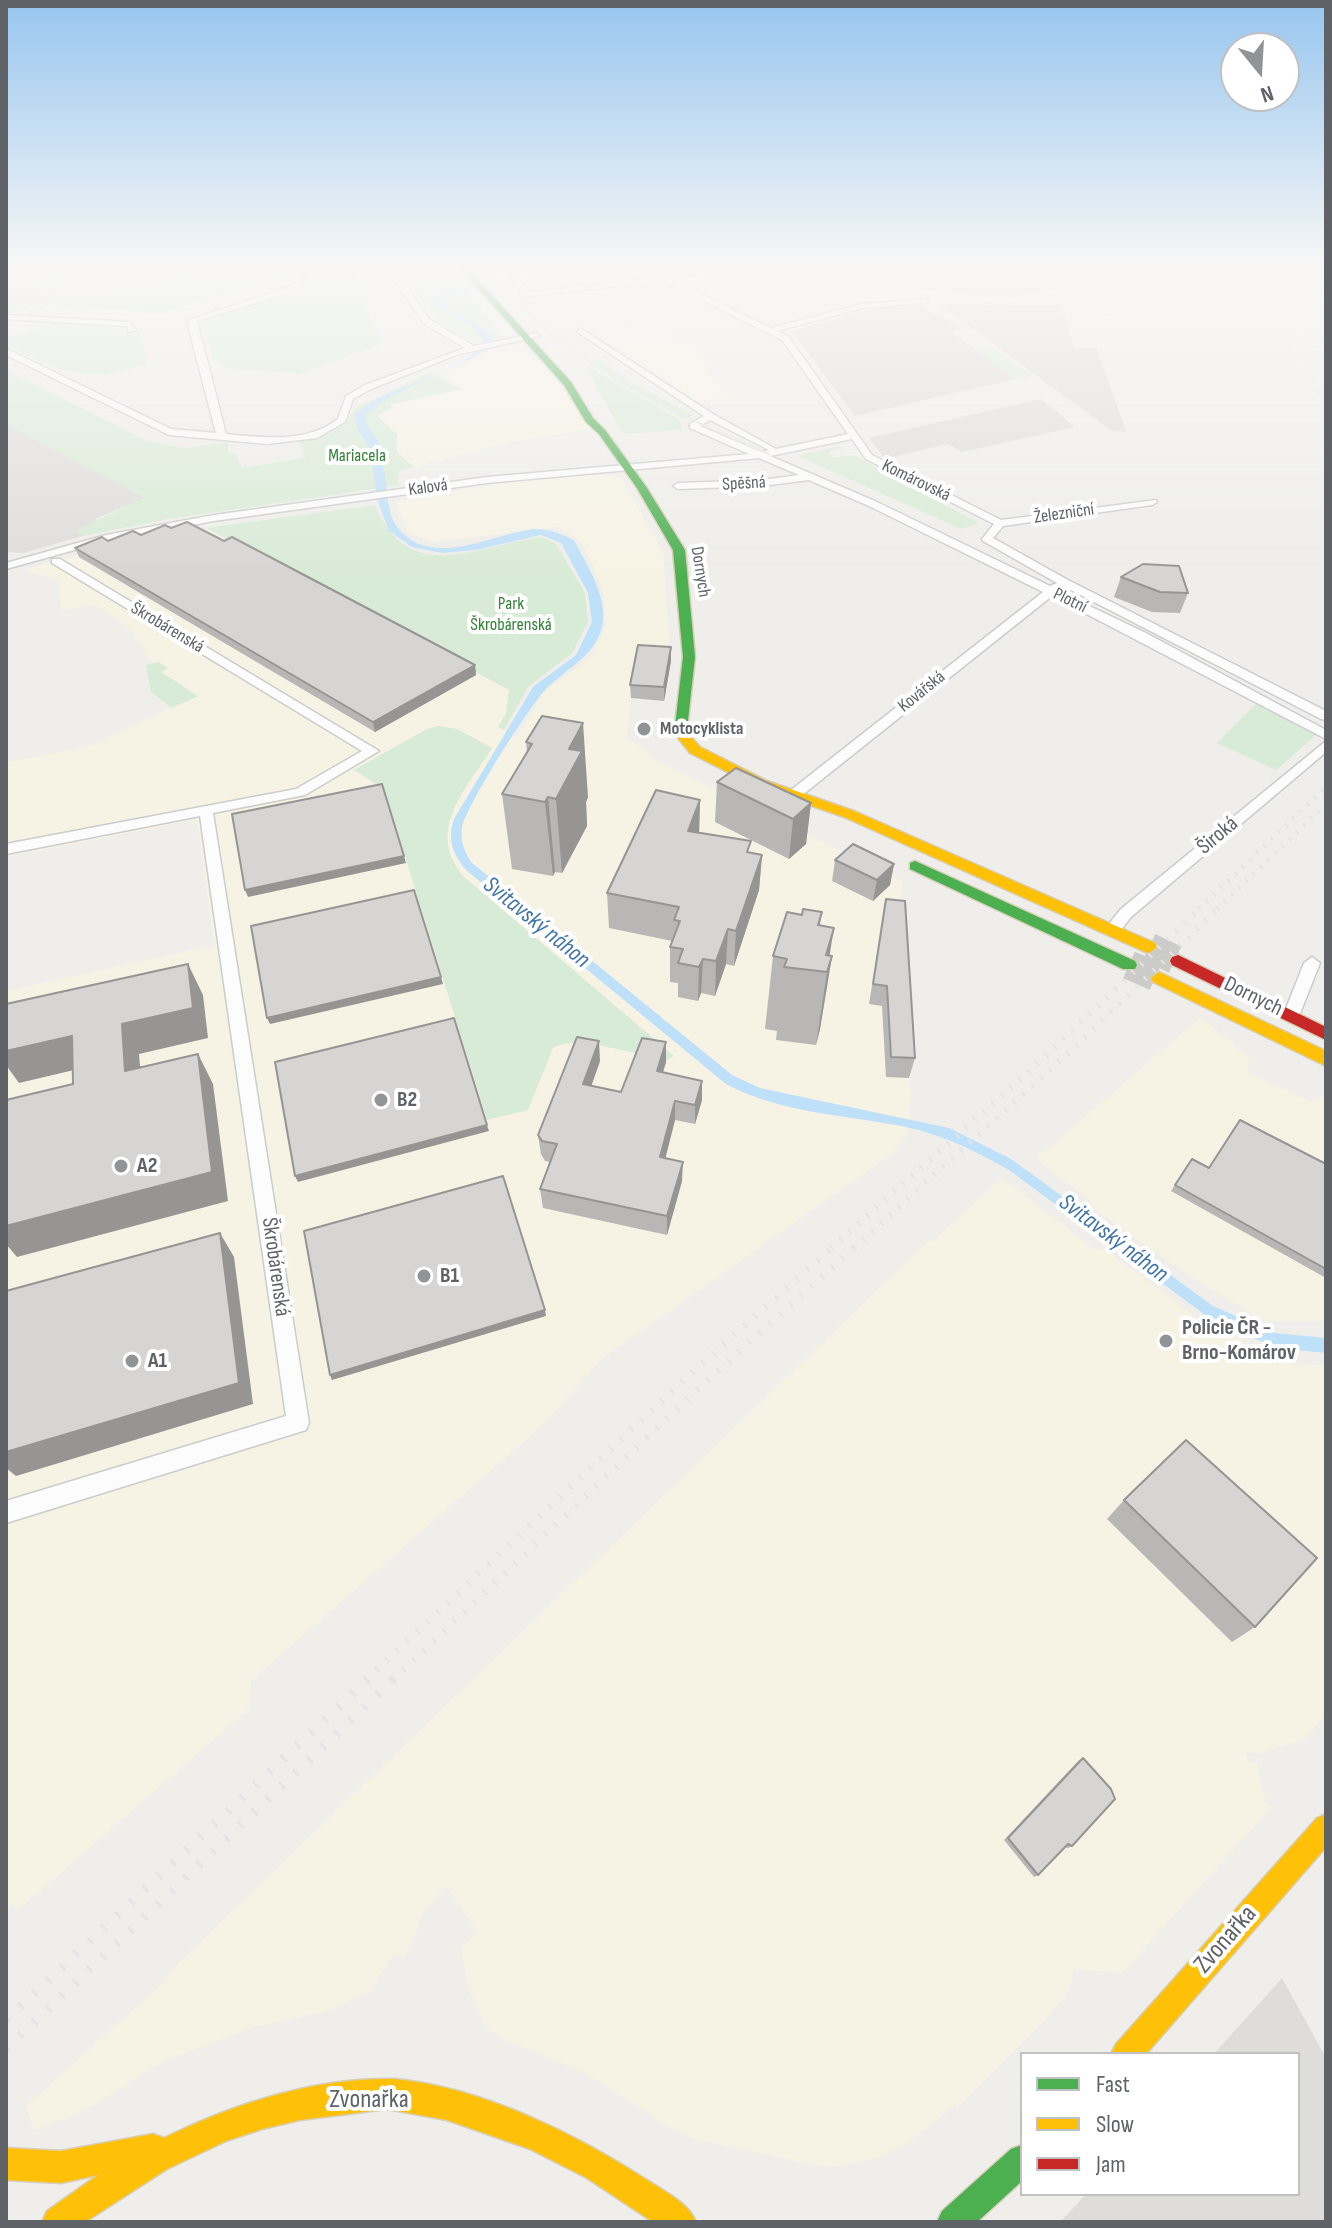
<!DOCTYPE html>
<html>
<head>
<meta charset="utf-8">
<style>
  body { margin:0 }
  #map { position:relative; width:1332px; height:2228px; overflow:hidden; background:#efeeea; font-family:"Sofia Sans Condensed",sans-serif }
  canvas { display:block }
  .frame { position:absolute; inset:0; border:8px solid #5f6368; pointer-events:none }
  .legend { position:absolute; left:1020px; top:2052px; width:280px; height:144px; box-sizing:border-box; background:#fff; border:2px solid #bfc1c3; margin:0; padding:10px 14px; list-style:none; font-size:24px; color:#5f6368 }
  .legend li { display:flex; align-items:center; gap:16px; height:40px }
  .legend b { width:40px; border:2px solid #bfc1c3 }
  .north { position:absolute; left:1220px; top:32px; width:80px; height:80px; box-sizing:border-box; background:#fff; border:2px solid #bfc1c3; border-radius:50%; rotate:162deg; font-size:22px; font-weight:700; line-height:32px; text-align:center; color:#5f6368 }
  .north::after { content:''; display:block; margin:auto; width:28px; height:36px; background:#919496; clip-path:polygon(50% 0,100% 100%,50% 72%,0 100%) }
</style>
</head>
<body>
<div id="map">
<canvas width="1332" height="2228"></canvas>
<div class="frame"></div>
<ul class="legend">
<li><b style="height:10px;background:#4caf50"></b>Fast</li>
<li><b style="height:10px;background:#ffc107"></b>Slow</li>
<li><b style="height:10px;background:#c62828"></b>Jam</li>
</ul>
<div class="north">N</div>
</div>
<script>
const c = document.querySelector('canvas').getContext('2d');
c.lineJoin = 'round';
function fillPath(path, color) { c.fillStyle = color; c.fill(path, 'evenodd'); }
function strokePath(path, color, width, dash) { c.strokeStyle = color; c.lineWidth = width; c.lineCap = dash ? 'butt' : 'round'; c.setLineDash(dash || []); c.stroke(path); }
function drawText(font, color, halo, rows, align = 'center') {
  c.font = font + ' "Sofia Sans Condensed",sans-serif'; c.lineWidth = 8; c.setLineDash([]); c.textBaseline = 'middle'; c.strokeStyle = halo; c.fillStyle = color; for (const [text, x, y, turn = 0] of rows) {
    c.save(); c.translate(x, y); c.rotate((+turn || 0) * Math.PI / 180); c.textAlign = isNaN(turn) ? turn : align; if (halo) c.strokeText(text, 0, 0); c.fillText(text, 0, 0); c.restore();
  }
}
const commercial = new Path2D(`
  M763,267H868L900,289L798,311L771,299L764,301L722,281L768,271Z
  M642,322L701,356L709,364L701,366L728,397L697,401L595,333Z
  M513,345L549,370L591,429L516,441L414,467L397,452V434L377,416L381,411L389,405L460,389L445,377L489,350Z
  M597,475L620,477L663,552L671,661L664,701L631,699L627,739L647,750L651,758L902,881L900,948L911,1094L908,1133L893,1153L603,1358L545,1423L251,1681L250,1708L18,1910L14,1903L6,1910V991L214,945L198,826L190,821L6,857V762L87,747L172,707L163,679L130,629L96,605L61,610L59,581L24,570L141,538L206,528L510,690L506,714L498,727L522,739L518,736L544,692L590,658L606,626L604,594L588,555L579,540L559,527L431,542L407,531L396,502L502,483Z
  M1201,1017L1249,1058L1248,1072L1310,1101L1326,1094V1321H1264L1190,1276L1099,1213L1089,1200L1036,1159Z
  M1002,1178L1095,1250L1104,1249L1201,1321L1291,1364L1326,1365V1713L1305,1739L1261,1753L1246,1752L1248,1761L1257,1763L1266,1804L1273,1806L1122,1973L1073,1969L1070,1990L1048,2017L957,2108L955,2105L908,2143L879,2157L855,2164L823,2167L698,2140L674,2130L582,2071L505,2040L487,2028L467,1986L461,1948L477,1932L446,1886L424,1912L405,1958L393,1954L370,1992L328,2011L251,2028L164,2061L84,2111L35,2130L25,2107L160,1986L168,1973L927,1242L933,1241Z`);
const industrial = new Path2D(`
  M874,267H1069L1076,286L1005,298L902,287Z
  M939,304L1061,305L1074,347L1097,348L1126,432L1112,431Z
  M918,305L965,329L953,333L1015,379L855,416L792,331L880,307Z
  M1041,399L1075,427L962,452L947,444L885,459L869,438Z
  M6,424L133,491L145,498L95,519L98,521L79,532L83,536L23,553L6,552Z
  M1282,1978L1326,2058V2222H1060L1086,2194H1298V2054H1214Z`);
const education = new Path2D(`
  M41,267H206L207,270L128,294L6,307V275L42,274Z`);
const green = new Path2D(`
  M129,267H155L133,270L140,277L123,286L129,292L126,294L210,267H266L270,276L284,274L281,267H354L359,276L354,277L371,308L365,309L384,343L300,374L223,368V364L214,361L203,322L251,304L311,291L305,279L273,284L263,281L162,313L46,305L36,314L25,315L39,305L6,315V308L20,305L123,294L109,293L115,288C95,290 57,302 40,287L51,277ZM111,273L129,278C114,289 68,296 51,287L66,279Z
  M400,267H450L502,337C454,354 424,305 400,267Z
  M53,322L117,325L123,333L141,331L147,363C85,386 62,372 6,345V338Z
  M992,348L1033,376L1015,379L974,350Z
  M599,360L635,385L693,415L684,419L673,413L588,362Z
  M589,367L680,420L683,430L622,434L586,367Z
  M6,370L147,441L184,448L228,442V453L236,454L242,468L305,458L299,441L332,431L346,423L354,409L430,372L461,389L390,405L393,408L377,416L397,434V452L414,467L400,470L398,482L401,485L168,519L83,536L75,531L144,498L6,424Z
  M836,447L846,448L832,450L829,453L833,458L854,455L979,523L961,529L798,456Z
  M375,505C409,588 477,545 542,537L556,544L585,593L588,622L572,653L528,687L504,730L498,727L506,714L509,690L206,528Z
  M159,662L168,668L161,672L198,696L172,708L151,692L146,665Z
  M1256,704L1316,735L1276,770L1217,743Z
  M438,726L457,729L492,748C466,790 426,828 462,875L674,1056L666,1061C639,1055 575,1034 553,1048L528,1110L487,1120L384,789L354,770L425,730Z`);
const water = new Path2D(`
  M469,288L470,291L440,299C453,319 496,320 490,348C450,372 400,386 365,415C366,431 380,437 382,452L375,454C393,472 381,507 398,528C431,570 493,534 533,529C549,528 561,534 574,540C586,564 606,593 603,621C599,655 566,668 545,690C528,708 467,805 462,827C460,840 464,851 471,862L732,1075L760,1088L949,1128L1011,1159L1213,1306L1274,1333L1326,1338V1353L1275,1348L1204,1314L1009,1170C978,1152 941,1134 906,1127C846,1115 780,1113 726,1084L466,870C453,854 447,840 454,819L533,687L576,655L592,622L588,593L561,543L541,535L476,550L442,553L412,547L389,531L377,500L371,450L357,428L355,414C385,386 466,373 483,343C478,319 445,319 432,299L445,292Z`);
const primaryTunnel = new Path2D(`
  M1149,947L1178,961
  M1129,965L1159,978`);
const street = new Path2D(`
  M291,267H299L305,281L295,291L197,321L226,434C263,438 307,443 338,419L346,396L365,385L465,348L423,323L386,267H393L429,319L474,346L536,333L540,336L456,355L371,389L353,399L345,422L317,438L267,444L169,435L6,355V349L9,350L171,429L216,433L188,326L189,320L289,287L297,281Z
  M518,267H526L517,275L529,292L658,278L702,267H716L671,279L770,328L863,304L929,299L926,303L863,308L777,331L788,336L872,455L1001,520L1156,500L1157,502L1152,505L1003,526L993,538L1068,580L1326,711V720L1321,719L1063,586L1058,591L1146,633L1326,730V739L1052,596L801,796H791V790L1043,592L869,506L809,480L762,486L678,489L673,486L678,483L762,480L799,475L759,458L487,483L214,521L107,541L6,569V563L106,535L214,515L487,477L749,454L690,428V424L704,416L577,332L580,328L713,414L776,449L848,434L782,340L663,281L524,297L509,275ZM710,420L769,450L761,452L700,426ZM852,439L866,459L994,524L982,539L983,541L1057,583L1050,586L877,502L770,456Z
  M6,315L130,322L136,330L129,332L127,326L6,319Z
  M52,559H60L379,751L305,795L213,813L309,1423L306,1430L6,1523V1501L286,1416L200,816L6,854V844L296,789L362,751L52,563Z
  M1326,741V752L1131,917L1118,934H1106L1104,930L1121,909Z
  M1312,957L1320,963L1299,1016L1297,1020H1285L1283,1016L1304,963Z`);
const fast = new Path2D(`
  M459,267H466L571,382L593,418L605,430L647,488L685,550L695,657L687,729L675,726L683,657L673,550L637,488L599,434L586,422L564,385Z
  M915,861L1135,961L1137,965L1135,969H1123L910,869V863Z
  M1022,2145V2181L977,2222H937L942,2211L1011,2149Z`);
const slow = new Path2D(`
  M682,722L687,723L691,737L700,747L767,781L854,811L1155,943L1157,947L1149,953L1143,951L844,817L757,787L690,753L678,738L675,726Z
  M1159,972L1326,1051V1066L1153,982L1151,978Z
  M1326,1814V1847L1146,2054H1111L1116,2044L1317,1818Z
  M394,2079C482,2087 578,2135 650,2182C667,2193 688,2203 696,2222H653L587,2178L530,2149L447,2120L387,2109L300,2120L262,2129L226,2141L167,2169L85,2222H42L47,2211L98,2175L61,2183L6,2180V2148L61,2151L153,2134L164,2138C233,2104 316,2077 394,2079Z`);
const jam = new Path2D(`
  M1178,955L1326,1027V1040L1172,965L1170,961L1172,957Z`);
const tram = new Path2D(`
  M488,267C559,362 662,408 769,454`);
const railFar4 = new Path2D(`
  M1237,267L1326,404
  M1261,267L1326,366
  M1277,267L1290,289
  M1289,267L1310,283L1326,303
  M1312,321L1326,341
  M1108,334L1113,311L1150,267`);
const railFar3 = new Path2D(`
  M1199,909L1326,787
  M1217,909L1326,804`);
const railFar2 = new Path2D(`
  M831,1248L1044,1058L1201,907
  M854,1248L1056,1065L1220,907`);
const railFar1 = new Path2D(`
  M366,1680L686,1378L834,1246
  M393,1680L698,1389L856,1246`);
const rail = new Path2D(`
  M6,2020L369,1678
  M6,2049L395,1678`);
const wall = new Path2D(`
  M171,528L224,541L475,665L476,675L375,732L79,557L75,548Z
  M1121,577L1188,593L1180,613L1152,612L1114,597Z
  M671,661L664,701L631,698L630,685Z
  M542,716L588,797L586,802L587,826L562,873L555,872L553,876L512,869L502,794L527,752L526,742Z
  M717,782L811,803L806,844L789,859L715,822Z
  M700,800L699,832L750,853L762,855L759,890L734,966L726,964L715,996L701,993L698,1001L678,997V983L670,982V947L672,941L609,928L607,893Z
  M835,860L894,864L890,885L873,901L832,881Z
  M886,899L915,1058L909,1078L886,1077L882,1006L869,1004Z
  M822,912L820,925L830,956H832L820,1029L816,1045L776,1040L777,1031L765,1029L773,956L802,915Z
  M600,1061L591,1086L621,1092L666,1062L663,1073L702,1081V1100L695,1124L675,1120L665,1158L682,1181L667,1235L543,1208L540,1189L550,1162L545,1161L541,1154L538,1135Z
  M1192,1159L1209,1168L1326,1164V1278L1171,1191Z
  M1124,1500L1255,1627L1232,1642L1107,1519Z
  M1083,1758L1072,1846L1068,1848L1065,1847L1038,1875L1034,1877L1004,1840L1079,1760Z`);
const shadedWall = new Path2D(`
  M671,647V661L664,701V687Z
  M475,665L476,675L375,732L373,722Z
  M583,723L588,797L586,802L587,826L562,873L556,799L569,749Z
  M548,797L555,872L553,876L545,802Z
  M700,800L699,836L688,831Z
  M811,803L806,844L789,859L793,819Z
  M762,855L759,890L734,966L736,931Z
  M404,856L406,863L248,897L245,890Z
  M894,864L890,885L873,901L877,880Z
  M834,928L827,971L832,956L820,1029L816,1045L827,972L826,955Z
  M728,929L726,964L715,996L716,961Z
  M703,959L701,993L698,1001L699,967Z
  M188,964L203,995L208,1038L139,1054L143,1101L125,1071L122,1024Z
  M441,977L443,984L270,1024L267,1018Z
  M72,1036L91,1066L19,1083L6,1065V1051Z
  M599,1041L600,1061L585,1104L583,1084Z
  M666,1042V1062L657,1091V1071Z
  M198,1054L213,1084L228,1201L17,1257L6,1244V1226Z
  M702,1081V1100L695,1124V1105Z
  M675,1101V1120L661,1176L660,1157Z
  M487,1125L489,1131L298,1182L295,1176Z
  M683,1162L682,1181L667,1235V1216Z
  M220,1233L234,1257L253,1404L16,1476L6,1468V1452Z
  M545,1310L546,1316L332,1380L330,1375Z`);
const building = new Path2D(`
  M187,522L224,541L232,537L475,665L373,722L75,548L102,537L108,541L133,531L141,535L165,525L171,528Z
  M1143,564L1179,566L1188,593L1160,592L1121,577Z
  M638,645L671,647L664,687L630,685Z
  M542,716L583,723L569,749L582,751L556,799L548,797L545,802L502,794L532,744L526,742Z
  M736,768L811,803L793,819L717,782Z
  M382,784L404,856L245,890L232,814Z
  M656,790L700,800L688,831L751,841L747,852L762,855L736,931L728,929L716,961L703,959L699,967L678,963L683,949L670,947L680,921L674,920L679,907L607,893Z
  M853,844L894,864L877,880L835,860Z
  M414,890L441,977L267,1018L251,926Z
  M886,899L905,901L915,1058L891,1057L887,986L873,984Z
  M803,909L822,912L818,925L834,928L826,955L832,956L827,972L784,967L787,959L773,956L787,912L802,915Z
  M188,964L193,1008L122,1024L125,1071L198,1054L212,1172L6,1226V1100L73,1084L72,1036L6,1051V1004Z
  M454,1018L487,1125L295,1176L275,1062Z
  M577,1037L599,1041L583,1084L621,1092L642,1038L666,1042L657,1071L702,1081L695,1105L675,1101L660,1157L683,1162L667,1216L540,1189L557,1144L542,1141L538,1135Z
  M1240,1120L1326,1164V1269L1175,1185L1192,1159L1209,1168Z
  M503,1176L545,1310L330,1375L304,1231Z
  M220,1233L239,1383L6,1452V1291Z
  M1186,1440L1317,1558L1255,1627L1124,1500Z
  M1083,1758L1111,1789L1115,1799L1072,1846L1068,1844L1038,1875L1008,1838Z`);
const markers = [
  [644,729,8,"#919496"],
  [381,1100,8,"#919496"],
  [121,1166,8,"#919496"],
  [424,1276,8,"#919496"],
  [1166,1341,8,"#919496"],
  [132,1361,8,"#919496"]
];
const farParknames = [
  ["Mariacela",357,456],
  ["Park",511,604],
  ["Škrobárenská",511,625]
];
const farStreetnames = [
  ["Komárovská",916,481,26],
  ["Spěšná",744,484,-3],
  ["Kalová",428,488,-8],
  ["Železniční",1064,514,-8],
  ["Dornych",700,572,81],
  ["Plotní",1070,601,26],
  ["Škrobárenská",167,628,31],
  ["Kovářská",922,692,-39]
];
const farPoinames = [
  ["Motocyklista",660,729]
];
const streetNames = [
  ["Široká",1218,836,-40],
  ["Dornych",1253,997,26],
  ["Škrobárenská",275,1267,82]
];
const poiNames = [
  ["B2",397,1100],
  ["A2",137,1166],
  ["B1",440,1276],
  ["Policie ČR -",1182,1328],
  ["Brno-Komárov",1182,1353],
  ["A1",148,1361]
];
const waterNames = [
  ["Svitavský náhon",536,923,39],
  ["Svitavský náhon",1113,1239,37]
];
const nearStreetnames = [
  ["Zvonařka",1226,1940,-49],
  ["Zvonařka",369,2100]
];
fillPath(commercial, '#f7f3e4');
fillPath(industrial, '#dfddda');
fillPath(education, '#e2e0da');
fillPath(green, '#d8ebd6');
fillPath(water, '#bfe0f9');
strokePath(primaryTunnel, '#cbcbca', 29, [29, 15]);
strokePath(street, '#cbcccc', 3);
strokePath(fast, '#d7ceb8', 3);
strokePath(slow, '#d7ceb8', 3);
strokePath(jam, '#d7ceb8', 3);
fillPath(street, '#fdfcfc');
fillPath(fast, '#4caf50');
fillPath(slow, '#ffc107');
fillPath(jam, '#c62828');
strokePath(tram, '#e4e4e4', 2);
strokePath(railFar4, '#e4e4e4', 3, [1, 5]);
strokePath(railFar3, '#e4e4e4', 5, [2, 8]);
strokePath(railFar2, '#e4e4e4', 6, [2, 10]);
strokePath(railFar1, '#e4e4e4', 7, [2, 12]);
strokePath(rail, '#e4e4e4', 9, [3, 16]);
fillPath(wall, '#b8b7b5');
fillPath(shadedWall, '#969594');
fillPath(building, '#d6d5d3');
strokePath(building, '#969594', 2);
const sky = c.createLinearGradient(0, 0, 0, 579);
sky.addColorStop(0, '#97c6ef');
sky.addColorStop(0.46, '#f8f7f6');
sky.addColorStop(1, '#f8f7f600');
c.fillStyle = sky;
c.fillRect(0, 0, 1332, 579);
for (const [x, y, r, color] of markers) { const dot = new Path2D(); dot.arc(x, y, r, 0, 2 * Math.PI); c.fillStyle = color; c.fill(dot); strokePath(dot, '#fff', 3); }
drawText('18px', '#348238', '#fff', farParknames);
drawText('18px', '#5f6368', '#fff', farStreetnames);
drawText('bold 18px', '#5f6368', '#fff', farPoinames, 'left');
drawText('22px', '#5f6368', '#fff', streetNames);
drawText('bold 22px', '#5f6368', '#fff', poiNames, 'left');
drawText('italic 24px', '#4174aa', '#fff', waterNames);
drawText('26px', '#5f6368', '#fff', nearStreetnames);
</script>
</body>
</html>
